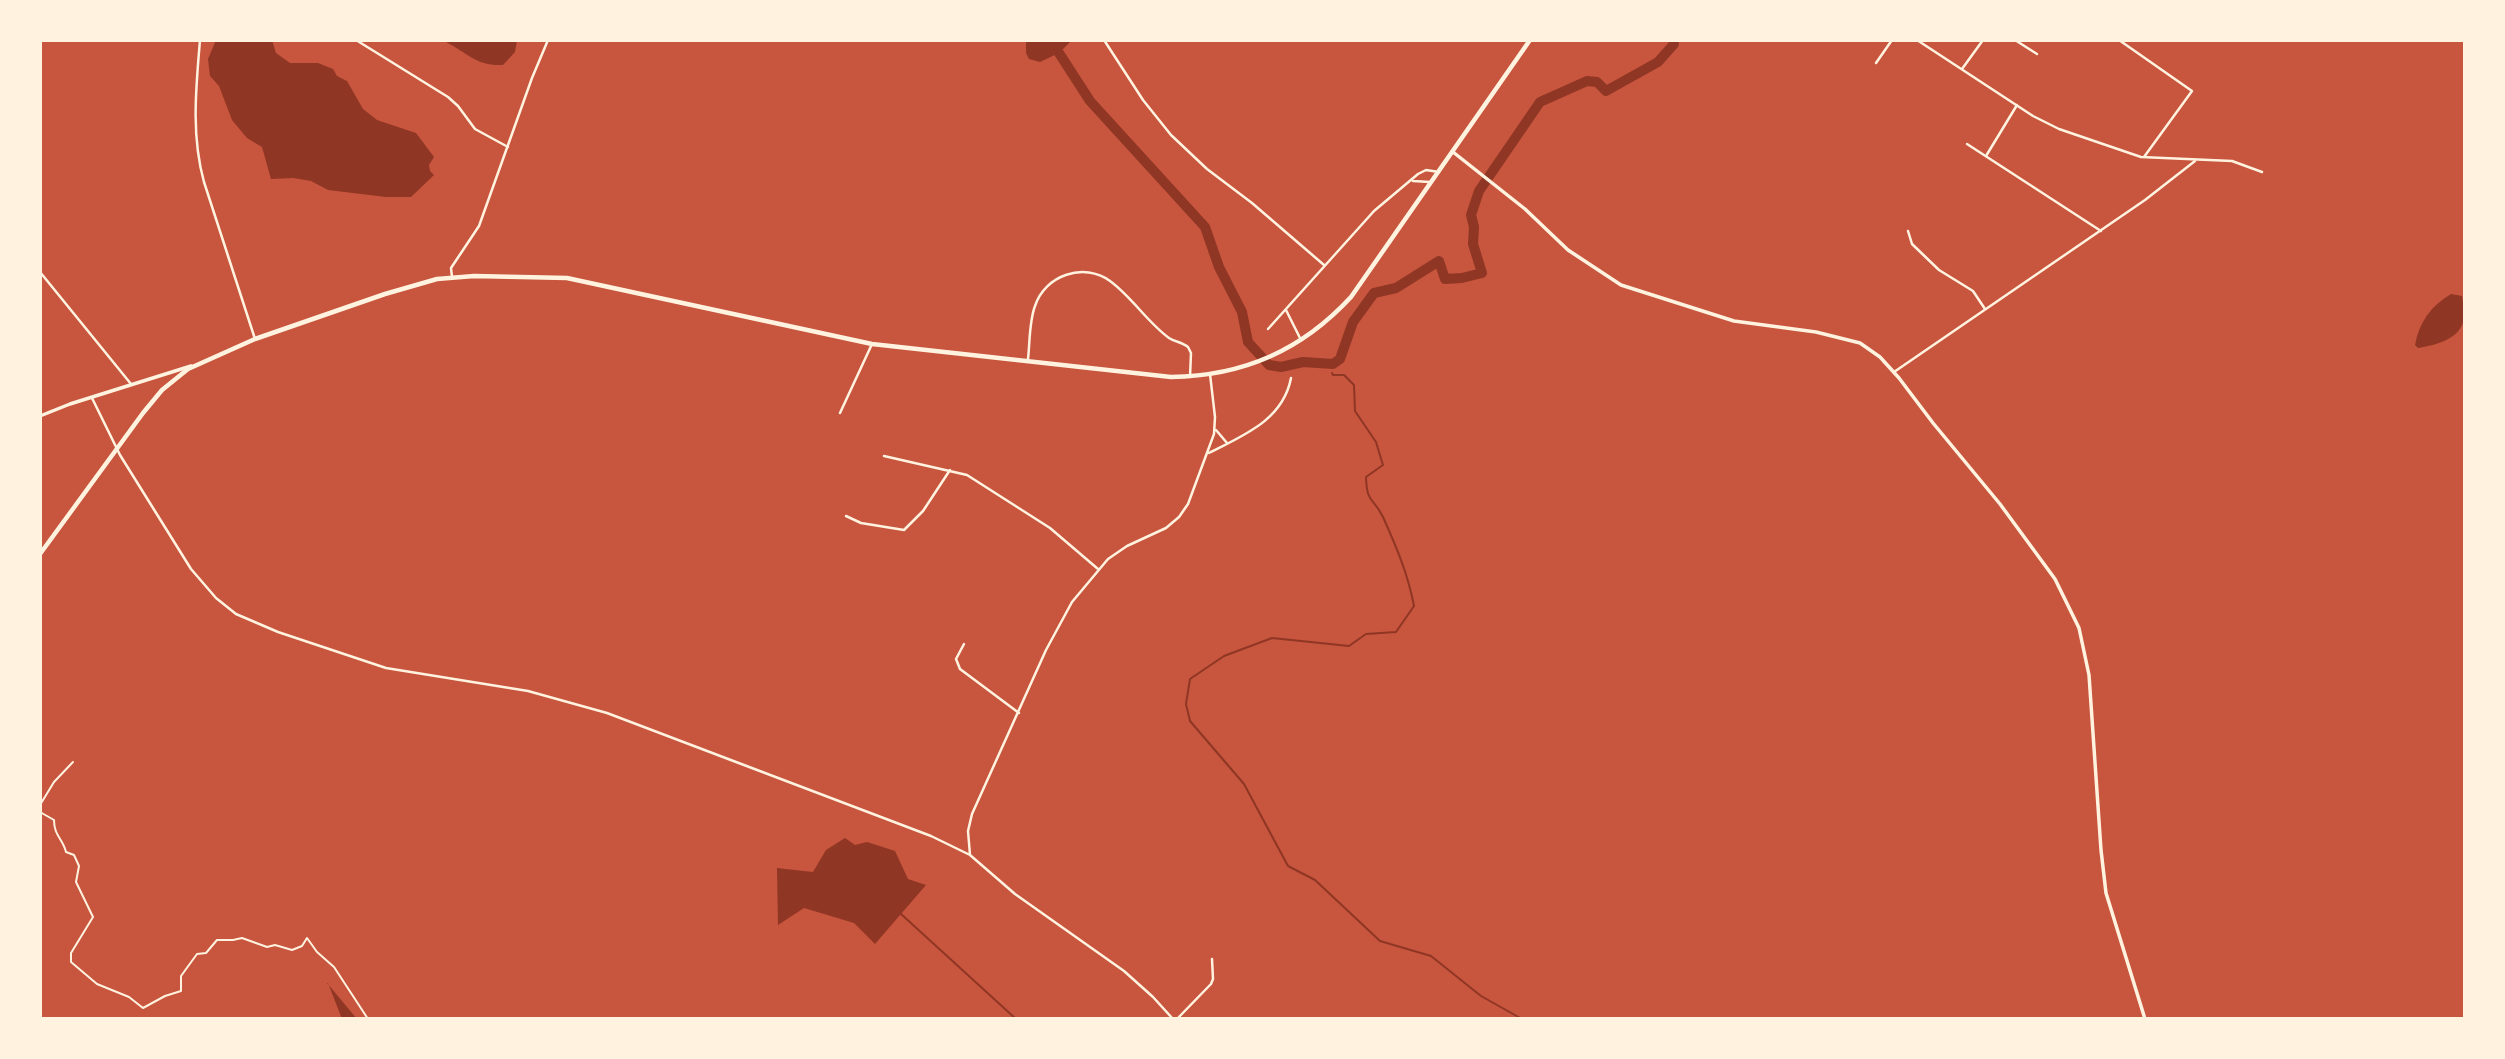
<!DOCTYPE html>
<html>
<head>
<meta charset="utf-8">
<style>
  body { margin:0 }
  #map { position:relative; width:2505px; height:1059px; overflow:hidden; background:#c8553d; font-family:Manrope,sans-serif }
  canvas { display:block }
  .frame { position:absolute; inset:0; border:42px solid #fff3e0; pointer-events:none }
</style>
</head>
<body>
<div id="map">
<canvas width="2505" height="1059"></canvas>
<div class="frame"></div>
</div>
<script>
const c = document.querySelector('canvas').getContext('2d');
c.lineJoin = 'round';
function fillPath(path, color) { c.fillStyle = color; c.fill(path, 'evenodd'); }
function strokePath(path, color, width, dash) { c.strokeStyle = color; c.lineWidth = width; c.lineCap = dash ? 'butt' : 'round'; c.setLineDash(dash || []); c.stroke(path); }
const water = new Path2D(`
  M216,40H272L276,53L290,63H318L333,69L337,76L347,81L363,109L377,120L416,133L434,157L429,165L430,171L434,175L411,197H386L328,190L311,181L293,178L271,179L262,147L247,138L232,120L219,86L210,76L208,59Z
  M442,40H517L515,52L503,65C474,66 466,51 442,40Z
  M1026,40H1072L1059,53L1040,62L1029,59L1026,53Z
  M2451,294L2462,296C2463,303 2465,313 2464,319C2460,340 2435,345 2418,348L2415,345C2419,322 2431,306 2451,294Z
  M845,838L855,845L867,842L895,851L908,879L926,885L875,944L854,923L804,908L778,925L777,868L813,872L826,850Z
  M328,983H327L357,1019H342Z`);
const stream = new Path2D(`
  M1332,368L1333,364
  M1332,373L1333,375H1344L1354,385L1355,411L1376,442L1383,465L1366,477C1367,505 1373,496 1383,517C1396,546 1408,574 1414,606L1396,632L1366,634L1349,646L1272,638L1224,656L1190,679L1186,704L1190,721L1244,784L1288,866L1315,880L1380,941L1431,956L1481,996L1522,1019
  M901,914L1016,1019`);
const river = new Path2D(`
  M1059,53L1090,101L1205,227L1219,267L1242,312L1248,342L1269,365L1281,367L1303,362L1333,364L1340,359L1353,322L1374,293L1396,288L1439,261L1445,279L1462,278L1482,273L1473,244L1474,227L1471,215L1479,191L1540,102L1587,81L1597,82L1606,91L1658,62L1674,44L1673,40`);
const path = new Path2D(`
  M40,805L54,782L73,762
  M40,812L54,820C54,836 63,839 66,852L74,855L79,866L76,882L93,917L71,953V962L97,984L129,997L143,1008L165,996L181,991V976L197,954L206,953L217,940H233L242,938L267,947L275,945L292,950L302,946L307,938L317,952L334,967L368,1019`);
const minor = new Path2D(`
  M200,40C196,88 191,135 204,182L255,339
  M356,40L448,97L458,106L475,129L508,147
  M1104,40L1143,100L1171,135L1207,169L1252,203L1324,265
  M1917,40L2033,116L2059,129L2141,157L2232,161L2262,172
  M2015,40L2037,54
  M2119,40L2192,91L2144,157
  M1876,63L1892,40
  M1962,69L1983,40
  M1967,144L2101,231
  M1986,156L2017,105
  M1413,181L1430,182
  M1908,231L1912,244L1939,270L1973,291L1985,309
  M40,272L131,384
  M452,277L451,268L479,226L532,78L548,40
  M1286,310L1300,338
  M1268,329L1374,211L1418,174L1426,170L1439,172
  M1028,359C1030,342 1029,322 1035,306C1045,275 1084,262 1110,281C1132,297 1147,322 1169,338C1175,342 1182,342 1188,347L1191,353L1190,377
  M1894,372L2145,200L2195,161
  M92,398L120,455L191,569L216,598L236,614L278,632L386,668L528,691L607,713L931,836L970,855L1015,894L1124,971L1153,997L1173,1019
  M840,413L872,344
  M1216,430L1227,443
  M1209,453C1244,435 1283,420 1291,378
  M884,456L967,475L1050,528L1098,569
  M846,516L861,523L904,530L923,511L950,470
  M964,644L956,659L960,669L1019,713
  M970,855L968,831L972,814L1046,650L1072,602L1108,559L1127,546L1166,528L1179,517L1188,504L1214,434L1215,417L1210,374
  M1177,1019L1211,984L1213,979L1212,959`);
const tertiary = new Path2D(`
  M1453,152L1525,209L1568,250L1621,285L1734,321L1816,332L1860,343L1880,357L1899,378L1933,423L2000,504L2055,579L2079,628L2089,675L2101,850L2106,893L2145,1019
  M40,416L70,404L191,366`);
const trunk = new Path2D(`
  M40,554L143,413L162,390L188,369L255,339L385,294L437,279L474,276L567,278L872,344L1171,377C1244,376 1302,350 1351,297L1530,40`);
fillPath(water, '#8f3625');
strokePath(stream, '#8f3625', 2);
strokePath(river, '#8f3625', 10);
strokePath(path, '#fff3e0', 2);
strokePath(minor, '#fff3e0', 2.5);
strokePath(tertiary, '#fff3e0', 3.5);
strokePath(trunk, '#fff3e0', 4.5);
</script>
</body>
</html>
